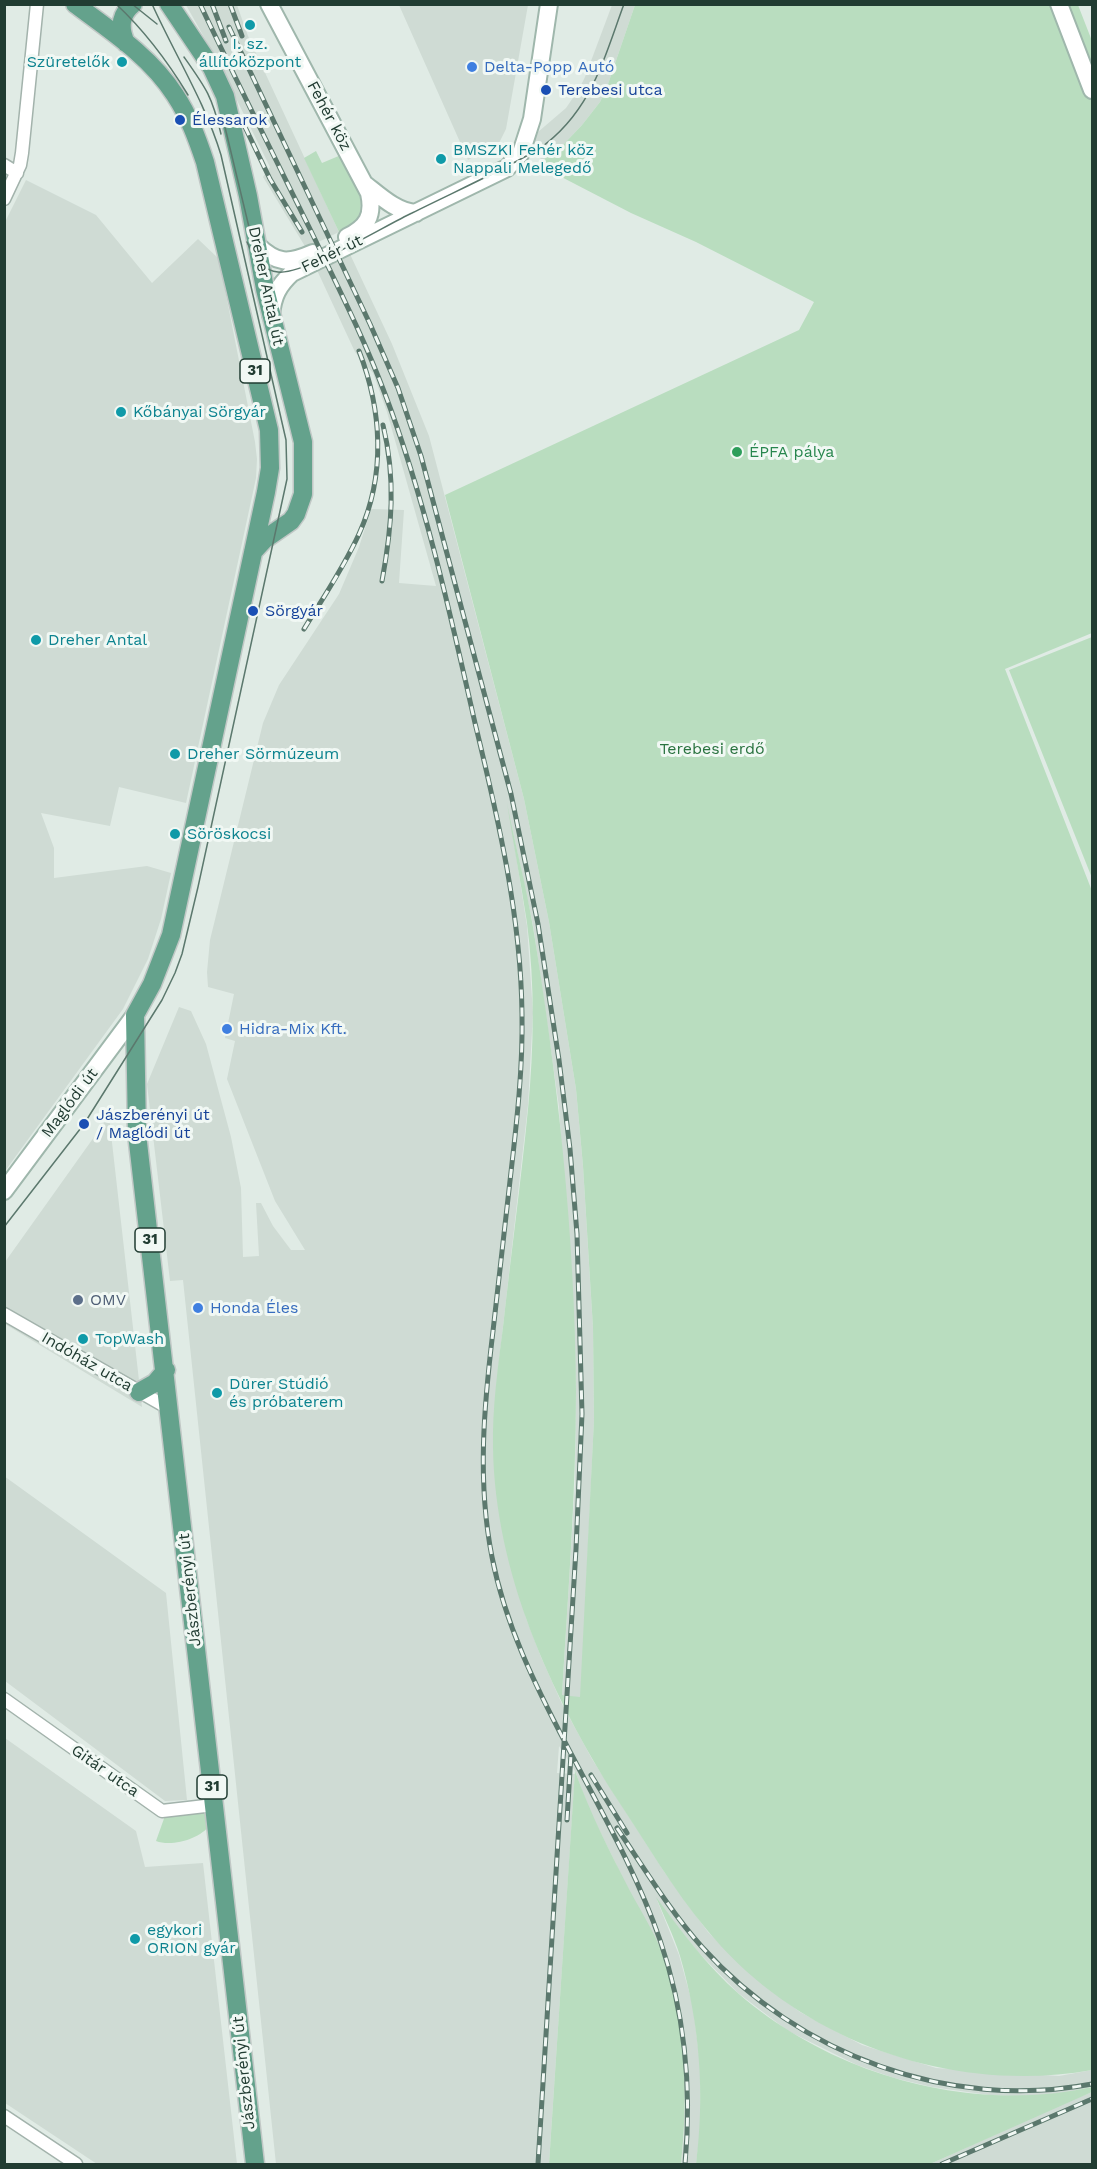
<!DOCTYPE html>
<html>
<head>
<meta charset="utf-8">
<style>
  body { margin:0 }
  #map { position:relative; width:1097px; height:2169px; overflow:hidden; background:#e0ebe5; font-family:"Work Sans",sans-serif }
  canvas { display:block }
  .frame { position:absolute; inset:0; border:6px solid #213c32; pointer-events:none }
</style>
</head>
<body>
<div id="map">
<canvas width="1097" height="2169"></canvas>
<div class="frame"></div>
</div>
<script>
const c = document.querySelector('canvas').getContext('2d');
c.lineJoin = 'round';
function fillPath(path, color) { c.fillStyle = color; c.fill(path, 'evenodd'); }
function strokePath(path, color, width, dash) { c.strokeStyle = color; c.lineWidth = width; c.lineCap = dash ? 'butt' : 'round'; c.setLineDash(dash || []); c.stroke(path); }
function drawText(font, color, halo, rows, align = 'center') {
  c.font = font + ' "Work Sans",sans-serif'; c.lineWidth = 6; c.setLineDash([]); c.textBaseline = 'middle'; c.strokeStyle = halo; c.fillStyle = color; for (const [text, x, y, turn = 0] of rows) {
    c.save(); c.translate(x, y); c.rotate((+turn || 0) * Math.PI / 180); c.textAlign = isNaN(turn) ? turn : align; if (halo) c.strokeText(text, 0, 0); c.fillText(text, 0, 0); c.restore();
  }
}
const built = new Path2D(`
  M186,5H237L248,36L339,232L306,248L263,177L270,167L218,62Z
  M399,5H528L506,129L499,143L468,160Z
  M612,5H635L607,87L600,102L582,125L562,146L549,154L542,162L534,143L538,132L566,108L579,89L585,77Z
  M26,180L96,215L152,283L198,239L219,259L255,442L257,459L256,478L186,803L119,787L110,826L41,813L54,848V878L147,866L171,873L161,919L148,959L123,1009L5,1171L4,224Z
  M349,252L392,344L429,436L524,799L549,922L576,1089L583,1166L588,1248L593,1328L594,1420L581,1698L562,1695L575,1485L576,1390L559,1107L533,925L511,823L527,926L533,1013L528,1105L497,1380L493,1448L526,1618L541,1657L562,1704L592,1759L665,1873L708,1932L753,1976L800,2012L862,2045L936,2068L1059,2076L1092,2070V2087L1060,2094L1025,2097L989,2095L932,2087L894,2078L857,2065L788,2031L738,1993L695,1949L657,1900L679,1955L693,2006L700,2063L701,2126L696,2164H681L685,2126L683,2068L677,2009L616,1864L589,1810L575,1771L559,1746L557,1773L575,1774L549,2164H276L183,1280L170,1281L147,1084L179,1007L191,1011L206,1044L231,1137L241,1188L243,1257L259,1256L256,1203H261L273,1226L291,1250H305L275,1201L227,1079L235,1041L225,1038L234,994L208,987L207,972L210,940L263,723L279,685L339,594L359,547L371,509L404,510L399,583L436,586L387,412L373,373L355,352L316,268Z
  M109,1116L142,1407L5,1324V1262Z
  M4,1476L166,1593L187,1800L165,1801L5,1681Z
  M5,1738L136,1831L145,1867L203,1863L237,2164H97L5,2103Z
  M1092,2092V2164H930L1062,2104Z`);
const green = new Path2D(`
  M635,5H1078L1092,41V633L1005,669L1092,891V2070C952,2095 798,2041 707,1930C672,1888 645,1841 615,1796C550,1693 495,1572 493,1448C492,1408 498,1366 503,1327C511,1254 521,1182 528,1109C534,1048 535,984 527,923C521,883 513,843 507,803C515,844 526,885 533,927C558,1080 575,1236 576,1391C576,1493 568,1594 562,1695L580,1697L594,1420L593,1328L583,1166L576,1089L549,922L524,799L445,495L799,330L814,302L696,242L631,213L548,170L542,162L549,154L562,146L582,125L600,102L607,87Z
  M316,151L322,163L341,155C353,177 369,198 356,223L339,232L304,158Z
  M1092,637V878L1009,670Z
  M575,1771C590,1813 610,1852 630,1891C640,1910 652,1928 660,1948C685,2016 689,2093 681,2164H549Z
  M199,1810L206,1814L210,1825C200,1839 172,1847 156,1841L166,1813Z
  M656,1897C681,1931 707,1966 739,1994C833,2075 970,2114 1092,2087V2092L930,2164H696C705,2095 700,2024 680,1956C674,1936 664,1917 656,1897Z`);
const street = new Path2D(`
  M4,165L17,173
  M4,199L20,165L22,153L37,4
  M4,1314L170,1409
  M4,1699L162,1811L214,1805
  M4,2116L76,2164`);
const secondary = new Path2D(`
  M269,4L369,193C374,216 367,227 347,237
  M1059,4L1092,90
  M366,185C380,196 397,212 416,213
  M257,245C277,264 288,264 313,253
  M271,315C273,296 278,286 292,273L507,168L521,153L532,119L549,4
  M4,1191L135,1015`);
const primary = new Path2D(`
  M75,4C110,30 151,57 175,95C189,116 197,138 205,162L269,430L270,468L266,492L171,935L152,984L135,1015L137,1134L255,2164
  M169,4L212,68L225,96L248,196L265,289L303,442V494L296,514L291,521L265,539L253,552
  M126,43C119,28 120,15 133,4
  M139,1392L155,1383L166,1370`);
const tram = new Path2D(`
  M116,4C145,31 168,62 188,95
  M132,4L157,24
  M184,57C206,88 212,96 221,134
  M224,123L254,248
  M247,242C253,256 262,271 278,272C305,275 384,226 412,213C454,192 499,172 539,149C591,112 603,61 624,4
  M4,1227L84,1124L162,1000L175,973L182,954L198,887L287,479L286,440L221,155C205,102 175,55 152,4`);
const rail = new Path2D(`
  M200,4C236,80 273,154 310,229C336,283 364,338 385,394C425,499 450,613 475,723C498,818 521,916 522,1014C523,1067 517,1120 511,1172C505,1225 499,1278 493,1331C484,1406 477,1481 492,1557C505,1624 535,1685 567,1746C600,1809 637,1873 660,1940C685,2013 692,2088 685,2164
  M212,4L226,41
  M230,4L242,36
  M229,27L370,324L398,388L421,456L511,794L538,924L559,1060L570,1149L577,1234L582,1414L576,1549L538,2164
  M245,127L270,179L302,232
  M382,581C392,527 396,479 383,425
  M304,629C323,598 344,567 359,534C386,475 382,410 359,351
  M591,1775L627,1833
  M567,1820L571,1754
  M617,1828C644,1868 670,1911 702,1947C799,2055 949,2111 1092,2084
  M942,2164L1092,2099`);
const markers = [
  [250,25,6,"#0f9aa8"],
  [122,62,6,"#0f9aa8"],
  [472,67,6,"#3f7fe0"],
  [546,90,6,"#1a4fb4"],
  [180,120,6,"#1a4fb4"],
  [441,159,6,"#0f9aa8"],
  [121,412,6,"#0f9aa8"],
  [737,452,6,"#2e9e5b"],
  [253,611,6,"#1a4fb4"],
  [36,640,6,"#0f9aa8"],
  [175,754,6,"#0f9aa8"],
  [175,834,6,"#0f9aa8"],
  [227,1029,6,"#3f7fe0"],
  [84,1124,6,"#1a4fb4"],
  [78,1300,6,"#5c6f8a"],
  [198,1308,6,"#3f7fe0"],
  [83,1339,6,"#0f9aa8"],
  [217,1393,6,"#0f9aa8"],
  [135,1939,6,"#0f9aa8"]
];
const shields = [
  [255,371,30],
  [150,1240,30],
  [212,1787,30]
];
const shieldNames = [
  ["31",255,371],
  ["31",150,1240],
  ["31",212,1787]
];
const cultureNames = [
  ["I. sz.",250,44,"center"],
  ["állítóközpont",250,62,"center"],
  ["Szüretelők",110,62,"right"],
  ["BMSZKI Fehér köz",453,150],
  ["Nappali Melegedő",453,168],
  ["Kőbányai Sörgyár",133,412],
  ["Dreher Antal",48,640],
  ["Dreher Sörmúzeum",187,754],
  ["Söröskocsi",187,834],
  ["TopWash",95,1339],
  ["Dürer Stúdió",229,1384],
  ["és próbaterem",229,1402],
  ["egykori",147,1930],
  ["ORION gyár",147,1948]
];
const shopNames = [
  ["Delta-Popp Autó",484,67],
  ["Hidra-Mix Kft.",239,1029],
  ["Honda Éles",210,1308]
];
const transitNames = [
  ["Terebesi utca",558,90],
  ["Élessarok",192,120],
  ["Sörgyár",265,611],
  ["Jászberényi út",96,1115],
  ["/ Maglódi út",96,1133]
];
const streetNames = [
  ["Fehér köz",329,116,62],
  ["Fehér út",332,254,-26],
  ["Dreher Antal út",266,286,78],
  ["Maglódi út",70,1103,-53],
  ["Indóház utca",87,1362,30],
  ["Jászberényi út",190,1590,-96],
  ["Gitár utca",105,1771,35],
  ["Jászberényi út",244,2073,-96]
];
const leisureNames = [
  ["ÉPFA pálya",749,452]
];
const parkNames = [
  ["Terebesi erdő",712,749]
];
const serviceNames = [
  ["OMV",90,1300]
];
fillPath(built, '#cfdbd4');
fillPath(green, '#b9ddbf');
strokePath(street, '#a3b3ac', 15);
strokePath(secondary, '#9fb7ac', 20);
strokePath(primary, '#c1c8c6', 21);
strokePath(street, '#fff', 12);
strokePath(secondary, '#fff', 16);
strokePath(primary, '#64a28c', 18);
strokePath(tram, '#5b786d', 1.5);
strokePath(rail, '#5b786d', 5);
strokePath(rail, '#f1f8f4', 3, [9]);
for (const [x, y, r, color] of markers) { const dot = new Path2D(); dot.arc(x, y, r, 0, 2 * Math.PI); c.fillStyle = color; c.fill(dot); strokePath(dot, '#f1f8f4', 2); }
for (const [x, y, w] of shields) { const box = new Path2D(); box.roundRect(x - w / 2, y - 12, w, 24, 4.5); c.fillStyle = '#f1f8f4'; c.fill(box); strokePath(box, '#213c32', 1.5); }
drawText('bold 15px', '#213c32', null, shieldNames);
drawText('16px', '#0d838f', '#f1f8f4', cultureNames, 'left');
drawText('16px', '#366cbe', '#f1f8f4', shopNames, 'left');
drawText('16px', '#164399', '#f1f8f4', transitNames, 'left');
drawText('16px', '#213c32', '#f1f8f4', streetNames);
drawText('16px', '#27864d', '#f1f8f4', leisureNames, 'left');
drawText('16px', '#2a7340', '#f1f8f4', parkNames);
drawText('16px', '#4e5e75', '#f1f8f4', serviceNames, 'left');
</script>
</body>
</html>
